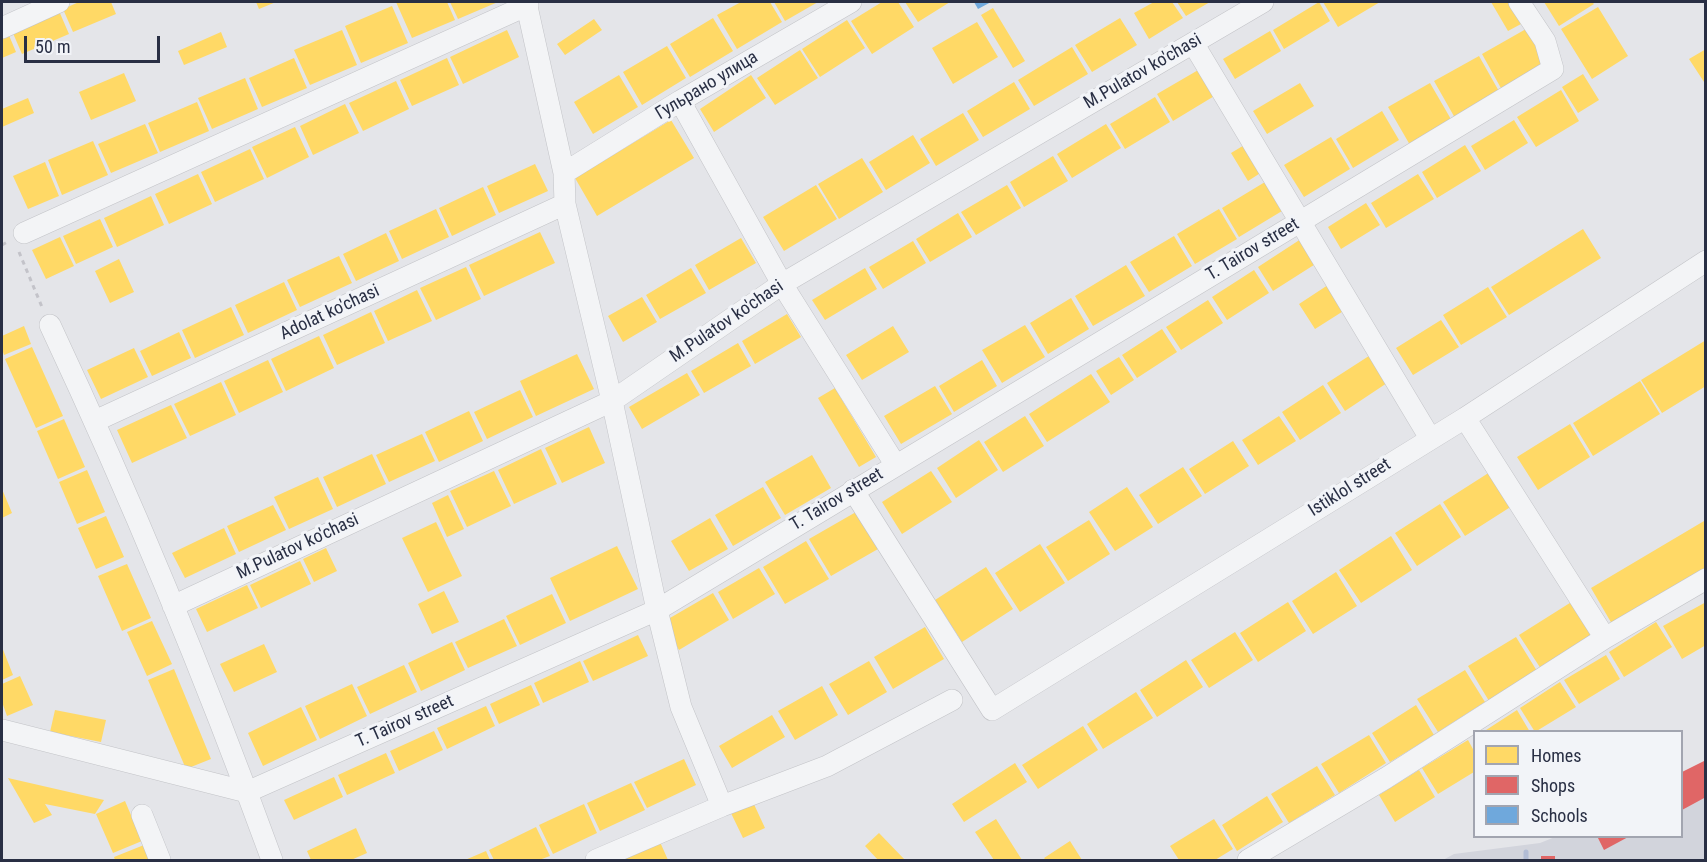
<!DOCTYPE html>
<html>
<head>
<meta charset="utf-8">
<style>
  body { margin:0 }
  #map { position:relative; width:1707px; height:862px; overflow:hidden; background:#e4e5e9; font-family:"Roboto Condensed",sans-serif }
  canvas { display:block }
  .frame { position:absolute; inset:0; border:3px solid #292f44; pointer-events:none }
  .legend { position:absolute; left:1473px; top:730px; width:210px; height:108px; box-sizing:border-box; background:#f2f4f8; border:2px solid #a2a5b0; margin:0; padding:8px 10px; list-style:none; font-size:18px; color:#292f44 }
  .legend li { display:flex; align-items:center; gap:12px; height:30px }
  .legend b { width:30px; border:2px solid #a2a5b0 }
  .scale { position:absolute; left:24px; top:36px; width:136px; height:27px; box-sizing:border-box; border:3px solid #292f44; border-top:0; padding-left:8px; font-size:18px; line-height:21px; white-space:nowrap; color:#292f44; -webkit-text-stroke:4px #f2f4f8; paint-order:stroke }
</style>
</head>
<body>
<div id="map">
<canvas width="1707" height="862"></canvas>
<div class="frame"></div>
<ul class="legend">
<li><b style="height:16px;background:#ffd966"></b>Homes</li>
<li><b style="height:16px;background:#e06666"></b>Shops</li>
<li><b style="height:16px;background:#6fa8dc"></b>Schools</li>
</ul>
<div class="scale">50 m</div>
</div>
<script>
const c = document.querySelector('canvas').getContext('2d');
c.lineJoin = 'round';
function fillPath(path, color) { c.fillStyle = color; c.fill(path, 'evenodd'); }
function strokePath(path, color, width, dash) { c.strokeStyle = color; c.lineWidth = width; c.lineCap = dash ? 'butt' : 'round'; c.setLineDash(dash || []); c.stroke(path); }
function drawText(font, color, halo, rows, align = 'center') {
  c.font = font + ' "Roboto Condensed",sans-serif'; c.lineWidth = 6; c.setLineDash([]); c.textBaseline = 'middle'; c.strokeStyle = halo; c.fillStyle = color; for (const [text, x, y, turn = 0] of rows) {
    c.save(); c.translate(x, y); c.rotate((+turn || 0) * Math.PI / 180); c.textAlign = isNaN(turn) ? turn : align; if (halo) c.strokeText(text, 0, 0); c.fillText(text, 0, 0); c.restore();
  }
}
const built = new Path2D(`
  M1705,767V860H1443L1454,854L1540,843L1555,837L1682,836V778Z`);
const homes = new Path2D(`
  M79,2H111L116,14L73,32L63,9Z
  M256,2H276L259,9Z
  M396,2H447L455,20L412,38Z
  M450,2H498L458,19Z
  M741,2H770L782,22L737,49L717,15Z
  M774,2H818L785,21Z
  M882,2H898L914,27L872,54L851,21Z
  M905,2H950L918,22Z
  M1154,2H1172L1183,18L1149,39L1134,13Z
  M1177,2H1210L1186,16Z
  M1319,2L1330,21L1284,49L1273,30Z
  M1323,2H1380L1338,27Z
  M1491,2H1508L1521,24L1508,31Z
  M1544,2H1592L1594,4L1559,26Z
  M392,6L408,43L361,63L345,26Z
  M1598,7L1628,56L1592,79L1561,29Z
  M993,8L1025,61L1013,68L981,15Z
  M59,11L69,34L22,54L12,31Z
  M713,18L733,51L690,77L670,44Z
  M1120,18L1137,45L1092,72L1075,45Z
  M594,19L602,30L565,55L557,44Z
  M847,20L865,48L820,77L802,49Z
  M977,22L998,57L953,84L932,48Z
  M1526,29L1547,65L1502,90L1482,54Z
  M342,30L357,65L310,85L294,50Z
  M507,30L519,57L463,84L450,57Z
  M1270,31L1281,51L1235,79L1223,59Z
  M221,32L227,47L184,65L178,51Z
  M8,33L16,52L2,58V36Z
  M667,46L686,78L642,105L623,72Z
  M1072,47L1088,74L1034,106L1018,80Z
  M1706,49V85L1689,59Z
  M800,50L818,78L775,105L757,78Z
  M1479,56L1500,93L1455,118L1434,81Z
  M294,58L307,88L262,107L249,78Z
  M447,58L459,85L412,106L400,80Z
  M1200,69L1216,95L1173,121L1157,94Z
  M124,73L136,101L91,120L79,92Z
  M1583,74L1599,100L1578,113L1562,87Z
  M619,75L638,107L593,134L574,102Z
  M751,75L766,98L714,132L700,109Z
  M245,78L258,109L212,129L198,98Z
  M396,81L409,109L363,131L349,103Z
  M1014,82L1030,109L983,137L967,111Z
  M1300,83L1314,106L1267,134L1253,111Z
  M1430,83L1452,121L1410,145L1388,107Z
  M1561,90L1579,121L1536,147L1517,117Z
  M1155,97L1170,122L1125,149L1110,124Z
  M28,98L34,113L2,127V109Z
  M197,102L209,131L160,152L148,123Z
  M345,104L359,133L313,155L300,126Z
  M1382,111L1399,140L1353,168L1336,139Z
  M963,113L979,140L936,166L920,139Z
  M671,120L694,158L597,216L575,178Z
  M1514,120L1528,143L1485,170L1471,146Z
  M145,124L158,153L111,173L98,144Z
  M1106,124L1121,148L1072,178L1057,154Z
  M295,127L309,157L267,178L252,147Z
  M913,135L930,163L886,190L869,162Z
  M1331,137L1350,169L1304,197L1284,165Z
  M93,141L108,175L62,195L48,160Z
  M1246,144L1262,172L1248,181L1231,153Z
  M1465,145L1481,171L1437,198L1422,172Z
  M250,149L264,179L215,202L201,172Z
  M1053,156L1068,181L1024,207L1010,182Z
  M862,158L883,192L839,219L818,184Z
  M45,162L59,196L28,209L13,176Z
  M535,164L548,191L499,213L487,186Z
  M198,174L212,204L169,224L155,194Z
  M1418,174L1434,199L1386,228L1371,203Z
  M1265,182L1282,211L1239,237L1222,208Z
  M816,185L837,219L784,251L763,217Z
  M1007,185L1021,208L976,235L961,212Z
  M483,187L496,215L452,236L439,208Z
  M151,196L164,225L117,247L104,218Z
  M1366,203L1380,225L1341,249L1328,227Z
  M436,209L449,237L402,259L389,231Z
  M1219,209L1237,239L1195,264L1177,234Z
  M958,213L972,237L930,262L916,239Z
  M100,219L113,247L76,264L63,236Z
  M1583,229L1601,258L1509,315L1491,287Z
  M540,232L555,263L484,296L469,265Z
  M386,233L399,261L356,281L343,254Z
  M1174,236L1192,266L1149,292L1130,262Z
  M60,237L74,266L46,279L32,250Z
  M741,238L756,263L709,290L695,265Z
  M1301,239L1317,263L1273,291L1258,267Z
  M913,241L926,263L883,289L869,267Z
  M339,256L352,283L300,307L287,280Z
  M119,259L134,292L110,303L95,271Z
  M1126,265L1145,296L1093,326L1075,296Z
  M466,267L481,299L436,320L420,288Z
  M691,268L706,293L660,319L646,295Z
  M865,268L877,289L825,320L812,300Z
  M1254,270L1269,293L1227,320L1212,297Z
  M284,282L297,310L248,333L235,305Z
  M1328,285L1345,310L1315,329L1299,304Z
  M1488,287L1507,317L1461,345L1443,315Z
  M417,290L432,321L388,341L374,311Z
  M642,297L657,322L623,342L608,316Z
  M1071,298L1089,329L1048,354L1030,323Z
  M1208,300L1223,323L1181,350L1166,327Z
  M231,307L244,335L195,358L182,330Z
  M371,312L385,343L337,365L323,335Z
  M787,314L801,337L755,364L742,341Z
  M1441,320L1459,347L1413,375L1396,348Z
  M1025,325L1045,357L1002,383L982,350Z
  M24,326L31,344L4,355L2,349V336Z
  M893,326L909,352L862,380L846,355Z
  M1162,329L1177,352L1137,378L1122,355Z
  M179,332L191,358L152,376L140,351Z
  M319,336L334,368L286,391L271,359Z
  M1706,340V386L1662,413L1641,380Z
  M738,343L751,366L704,393L691,371Z
  M32,347L63,416L36,428L5,359Z
  M134,348L148,377L101,399L87,370Z
  M577,354L594,389L536,416L520,381Z
  M1372,354L1390,381L1345,411L1327,383Z
  M1119,357L1134,380L1111,395L1096,371Z
  M268,360L283,392L239,413L224,381Z
  M982,360L997,386L954,412L939,386Z
  M687,373L700,395L642,429L629,407Z
  M1091,374L1110,402L1047,442L1029,414Z
  M1640,381L1660,414L1593,456L1573,423Z
  M221,382L236,415L190,436L174,404Z
  M1323,385L1341,413L1300,440L1282,412Z
  M935,386L952,414L901,444L884,416Z
  M835,388L876,457L859,467L818,398Z
  M520,390L533,417L487,439L474,412Z
  M171,405L187,438L132,463L117,430Z
  M469,411L483,441L439,462L425,432Z
  M1025,416L1044,446L1003,472L984,442Z
  M1279,416L1296,441L1258,465L1242,440Z
  M64,419L85,467L58,479L37,431Z
  M1570,424L1590,457L1538,490L1517,457Z
  M589,427L605,463L562,483L545,448Z
  M422,434L435,461L389,482L376,455Z
  M979,440L998,470L956,498L937,468Z
  M1233,441L1249,466L1205,494L1189,469Z
  M541,449L557,484L514,504L498,470Z
  M372,454L386,484L337,507L323,477Z
  M812,455L831,488L785,515L765,482Z
  M1183,467L1202,496L1158,524L1139,495Z
  M87,470L105,512L77,524L59,482Z
  M494,471L511,506L467,527L450,491Z
  M931,471L952,502L902,534L882,502Z
  M1490,472L1512,506L1465,536L1443,502Z
  M318,477L333,509L289,529L274,497Z
  M763,487L781,518L733,546L715,515Z
  M1127,487L1153,527L1115,551L1089,512Z
  M2,489L12,513L2,518Z
  M448,495L464,529L447,537L432,503Z
  M1440,504L1461,537L1417,566L1395,533Z
  M273,505L286,530L239,552L227,526Z
  M856,512L878,549L831,576L809,539Z
  M106,516L124,557L96,569L78,528Z
  M710,518L728,549L689,571L671,541Z
  M1089,520L1110,554L1068,581L1046,547Z
  M1704,521L1706,569L1612,624L1591,588Z
  M436,522L462,576L428,592L402,538Z
  M224,528L236,554L185,578L172,553Z
  M1391,536L1412,570L1361,603L1339,570Z
  M806,541L829,579L785,604L763,567Z
  M1040,544L1065,583L1020,612L995,573Z
  M617,546L638,589L570,621L550,578Z
  M326,548L337,571L314,582L303,559Z
  M300,561L311,584L261,608L250,585Z
  M127,564L151,618L122,631L98,576Z
  M986,567L1013,609L962,642L935,600Z
  M759,568L775,594L733,619L718,592Z
  M1336,572L1357,606L1313,634L1292,601Z
  M247,585L258,608L207,632L196,609Z
  M444,591L459,622L432,634L418,604Z
  M713,593L729,620L679,650L663,622Z
  M552,594L566,623L520,645L506,616Z
  M1573,601L1594,636L1541,669L1519,635Z
  M1288,602L1306,631L1258,662L1240,633Z
  M1706,602V645L1682,659L1663,626Z
  M504,619L517,646L468,668L455,642Z
  M152,621L172,664L147,676L127,632Z
  M1656,622L1672,647L1624,677L1609,652Z
  M925,627L944,659L893,689L874,657Z
  M1235,632L1253,660L1209,688L1191,660Z
  M638,635L648,656L593,681L583,661Z
  M1516,637L1537,671L1489,701L1468,666Z
  M452,642L465,670L421,691L408,663Z
  M264,644L277,672L234,692L220,664Z
  M2,647L13,675L2,680Z
  M1606,655L1620,679L1579,704L1564,680Z
  M1186,660L1203,687L1157,717L1140,690Z
  M580,661L589,682L543,703L534,683Z
  M869,661L887,692L848,715L829,684Z
  M404,665L417,692L370,714L357,687Z
  M174,669L211,759L186,769L148,680Z
  M1465,670L1485,702L1438,732L1417,699Z
  M20,676L33,705L7,716L2,702V684Z
  M1560,682L1576,707L1535,732L1520,708Z
  M352,684L367,716L320,739L305,706Z
  M531,685L540,705L499,724L490,704Z
  M822,686L838,715L795,740L778,711Z
  M1136,692L1153,718L1103,749L1087,724Z
  M1416,705L1434,735L1390,762L1372,733Z
  M486,706L495,726L447,749L437,728Z
  M301,707L317,740L263,766L248,733Z
  M55,710L106,720L101,742L50,732Z
  M1517,710L1530,732H1483Z
  M772,715L785,737L732,768L719,746Z
  M1083,726L1098,750L1038,789L1022,765Z
  M434,731L443,750L399,771L390,751Z
  M1369,735L1386,763L1339,793L1321,764Z
  M1468,740L1474,751V772L1438,794L1422,768Z
  M386,753L395,773L347,795L338,775Z
  M684,759L696,785L647,808L634,782Z
  M1015,763L1027,782L964,822L952,804Z
  M1317,766L1335,795L1289,823L1271,794Z
  M1419,770L1435,797L1395,822L1379,795Z
  M334,777L343,797L294,820L284,800Z
  M8,778L104,800L95,814L45,804L52,815L34,823Z
  M631,783L645,810L600,831L587,803Z
  M1267,796L1283,822L1237,851L1222,825Z
  M752,800L765,828L743,838L730,811Z
  M125,801L142,841L113,853L96,814Z
  M584,804L597,833L553,854L539,825Z
  M996,819L1022,860H994L975,832Z
  M1214,819L1233,849L1215,860H1179L1170,846Z
  M536,827L550,856L539,860H494L489,850Z
  M356,828L367,853L351,860H311L307,851Z
  M879,833L905,860H878L865,846Z
  M1070,841L1082,860H1046L1044,858Z
  M660,842L668,860H619Z
  M144,845L151,860H115L114,857Z
  M486,851L490,860H465Z`);
const shops = new Path2D(`
  M1706,760V797L1682,810V772Z
  M1597,836H1630L1604,850Z
  M1541,856H1555V860H1541Z`);
const schools = new Path2D(`
  M974,2H991L978,9Z`);
const stream = new Path2D(`
  M1526,860V852`);
const path = new Path2D(`
  M2,245L9,241
  M19,252L42,307`);
const minor = new Path2D(`
  M526,2L564,173L565,204L612,401L657,610L681,707L722,806L596,860
  M2,28L59,2
  M1193,43L1430,438
  M680,101L782,284L895,464
  M564,173L680,101L851,2
  M24,233L528,5
  M50,325C132,500 206,679 272,860
  M1465,418L1605,638
  M95,421L565,204
  M853,490L992,710L1465,418L1706,261
  M173,606L612,401L782,284L1263,2
  M2,730L247,792L657,610L1553,69L1545,41L1519,2
  M722,806L827,766L952,700
  M142,815L160,860
  M1248,860L1386,778L1605,638L1706,579`);
const streetNames = [
  ["M.Pulatov ko'chasi",1143,72,-30],
  ["Гульрано улица",707,86,-31],
  ["T. Tairov street",1253,250,-31],
  ["Adolat ko'chasi",330,313,-25],
  ["M.Pulatov ko'chasi",727,322,-34],
  ["Istiklol street",1350,488,-32],
  ["T. Tairov street",837,500,-31],
  ["M.Pulatov ko'chasi",298,547,-25],
  ["T. Tairov street",405,722,-24]
];
fillPath(built, '#d2d4dc');
fillPath(homes, '#ffd966');
fillPath(shops, '#e06666');
fillPath(schools, '#6fa8dc');
strokePath(stream, '#b2bcd5', 5);
strokePath(minor, '#c2c3c7', 22);
strokePath(path, '#c3c3c9', 3, [4.5, 4.5]);
strokePath(minor, '#f3f4f6', 21);
drawText('18px', '#292f44', '#f2f4f8', streetNames);
</script>
</body>
</html>
